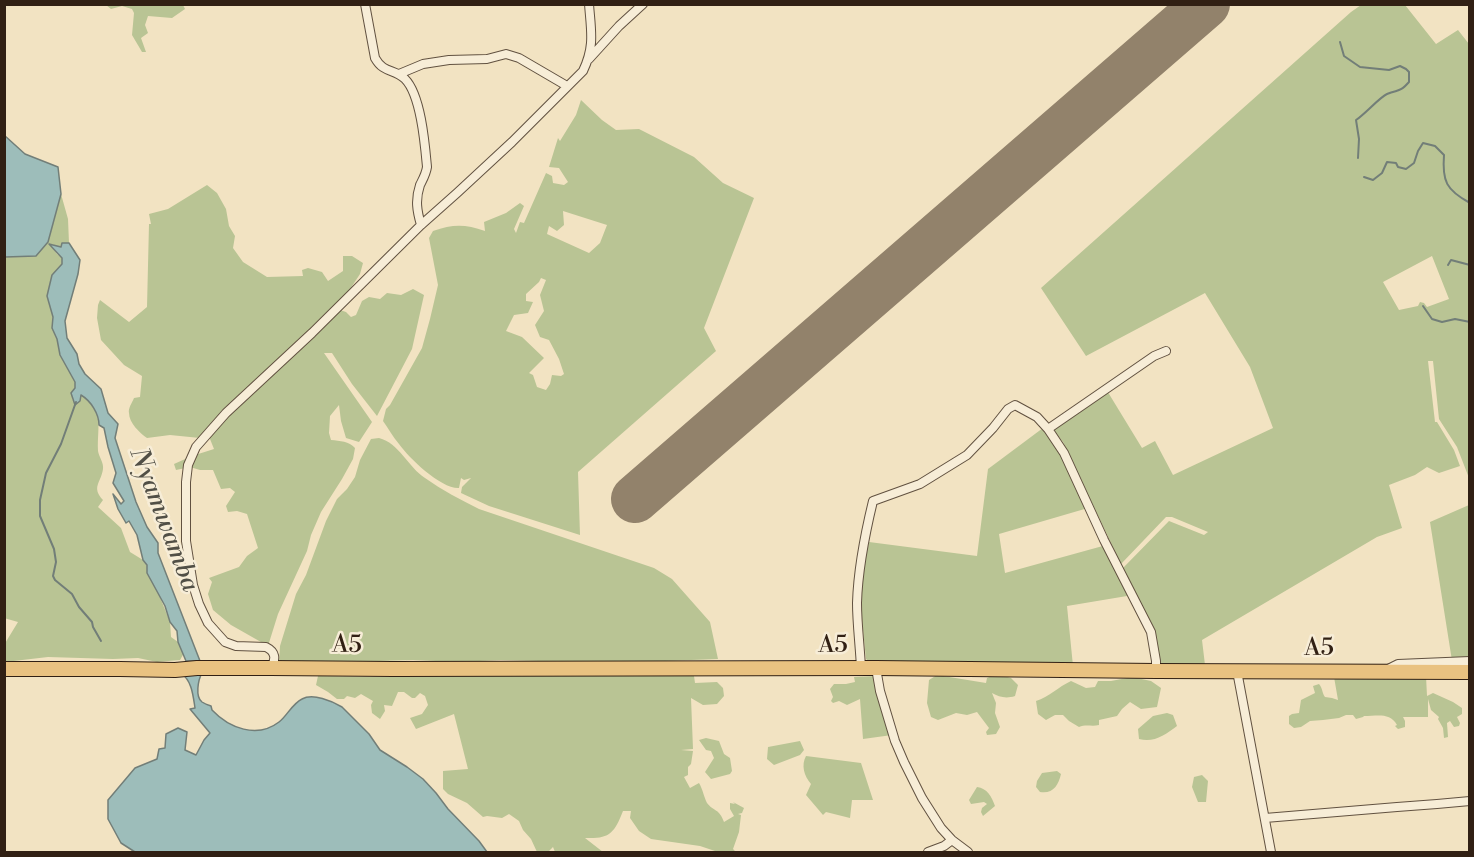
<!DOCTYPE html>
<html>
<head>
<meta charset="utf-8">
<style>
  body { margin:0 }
  #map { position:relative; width:1474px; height:857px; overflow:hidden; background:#f2e3c2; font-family:"Libre Bodoni",serif }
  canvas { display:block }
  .frame { position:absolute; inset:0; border:6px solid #312014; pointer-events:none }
</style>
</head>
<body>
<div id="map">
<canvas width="1474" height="857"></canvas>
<div class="frame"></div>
</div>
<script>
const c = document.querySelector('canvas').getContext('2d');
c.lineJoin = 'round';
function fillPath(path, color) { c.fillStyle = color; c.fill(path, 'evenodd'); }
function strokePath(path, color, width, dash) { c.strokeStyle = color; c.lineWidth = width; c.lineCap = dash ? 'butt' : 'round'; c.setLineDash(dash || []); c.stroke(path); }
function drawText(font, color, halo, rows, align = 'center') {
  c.font = font + ' "Libre Bodoni",serif'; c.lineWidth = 5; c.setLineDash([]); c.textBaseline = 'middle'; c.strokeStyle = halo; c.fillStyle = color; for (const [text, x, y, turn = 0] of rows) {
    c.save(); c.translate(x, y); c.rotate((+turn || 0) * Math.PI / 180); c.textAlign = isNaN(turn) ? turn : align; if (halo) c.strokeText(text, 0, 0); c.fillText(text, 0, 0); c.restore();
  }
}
const green = new Path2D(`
  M106,5H183L185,9L172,18L148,16L145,25L148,33L141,38L146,52H142L132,35L134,13L132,9L122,6L111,9Z
  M1361,5H1405L1436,44L1458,30L1469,44L1470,398H1468L1470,402L1469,478L1457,447L1439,419L1433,361H1428L1435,422H1437L1454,450L1460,466L1439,473L1427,467L1415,475L1389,485L1402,528L1377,537L1202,640L1205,665L1158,666L1155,631L1123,568L1169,521L1204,535L1208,532L1172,517H1166L1121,564L1063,442L1051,427L1106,389L1142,448L1155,441L1173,475L1273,428L1250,367L1205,293L1086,356L1041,288L1351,12ZM1432,256L1449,299L1427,307L1424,303L1420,302L1418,306L1399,310L1383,282Z
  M581,100L602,120L616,130L639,129L694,157L723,183L754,198L704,328L716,351L578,472L580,535L489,506L461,493L462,487L471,478L464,480L461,478L459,488C441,489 409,458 399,444C393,437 388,428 383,421L386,409L390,405L422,348L430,319L438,285L429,238L433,231C453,224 465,224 485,231L484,222L506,213L520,203L524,206L514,229L516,233L520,222L524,223L546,173L552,176L553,183L564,185L568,182L559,168L549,167L558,138L560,141L576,115ZM563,211L607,225L600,243L589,253L547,234L549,226L557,231L564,225ZM541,278L546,280L540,295L544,311L535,325L540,337L549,340L559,359L564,374L561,376L552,375L550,384L546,390L537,387L533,375L529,373L544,358L522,337L506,331L514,315L528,313L533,302L526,301V294L539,282Z
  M207,185L217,193L226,209L229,226L235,236L233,248L243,262L267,277L303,276L302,270L308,268L322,272L328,281L343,271V256H352L363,263L360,274L337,309L346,312L351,317L356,315L362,301L369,297L380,299L387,293L401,295L413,289L424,295L412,349L377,416L352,384L332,353H324L372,422L359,442L346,438L341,421L339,405L330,416L329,433L331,440C340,441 349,441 355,448L353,459L342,479L321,512L311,535L307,551L278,614L268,646L231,625L213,610L208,594L212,582L209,578L239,567L247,556L258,548L247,514L237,511L228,512L226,506L235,492L230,488L221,489L213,470H200L190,467L176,470L174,464L192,456L214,449L210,439L170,435L147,438C140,433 129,423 129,413C128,408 132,403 134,398L140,397L142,376L124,365L101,340L97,318L98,305L100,300L129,322L147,307L149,224H151L149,214L168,209Z
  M61,194L68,219L69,243H63L61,247L50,244L57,254L62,258V265L52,275L47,296L53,317L52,328L57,339L60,355L75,382V388L72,393V398L75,404L81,394C105,416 97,423 98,451C99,457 104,463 103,469C101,483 91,487 103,500L98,507L121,528L130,552L143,560L147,565L170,622L171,637L178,642L184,653L180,660L157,662L138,658L113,659L48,657L5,662L4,645L18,622L4,618L5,257L36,256L48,242Z
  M1043,428L1059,449L1088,508L999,534L1005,573L1110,544L1133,595L1067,606L1073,666L872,664L866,659L860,600L863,572L869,542L977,556L988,469Z
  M379,438C399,443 408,467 425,478C442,490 461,500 479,509L654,568L672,579L710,622L718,659L612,663L501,660L458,662L413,660L279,664L280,646L296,594L306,575L326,521L337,499L347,489L355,477L360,460L371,439Z
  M1469,505V666L1453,667L1430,522Z
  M467,673L551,676H694L695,683L717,682L723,688L724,696L717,704L703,705L691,698L693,749L681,750L693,751L691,764L688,767V775L684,777L690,788L699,783C703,790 704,797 707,803C714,812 719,808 724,822L734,816L730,809V803L735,804L733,802L744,808L742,813L738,814L741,815L739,832L733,849L736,852H718L700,846L651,839L639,831L630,818L631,811H623C614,834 609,839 585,838L603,852H555L553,847L548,852H537L531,839L523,830L519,821L509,814L502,818L487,816L483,817L467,803L448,794L443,789V771L468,769L454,714L416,729L410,718L422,714L428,705L425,696L420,693L415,698H412L404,692H398L392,706L384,705L385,711L380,719L372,713L371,705L373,701L361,694L355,698L347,696L344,699H337L328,692L316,685L318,676L392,677L462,675Z
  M996,674L1011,678L1018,685L1015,696C1006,699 999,697 992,693L996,703L995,713L1000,727L996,734L987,735L986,732L989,728L977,712L967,715L956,713L938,720L931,717L927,703L929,680L937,675L986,683L987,678Z
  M876,676L892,735L863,739L860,699L847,705L839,701L833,703L831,701L833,697L830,689L834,684H846L855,682L854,677Z
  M1426,676L1427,696L1433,693L1453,702L1462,708V714L1457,717L1460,723L1459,726L1454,727L1450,721L1447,723L1448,737L1444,738L1443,728L1438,719L1439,717L1431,710L1428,699V717H1403L1405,721V727L1398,729L1395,726L1397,725C1390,712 1377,716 1364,716L1363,717L1356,719L1353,715H1346L1339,718L1323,720L1310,721L1301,727L1294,728L1289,724V716L1292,714L1299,713L1301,700L1315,693L1313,686L1319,684C1323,689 1322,693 1325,697L1332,698L1338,700L1334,677L1376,679Z
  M1132,677L1151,681L1161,688L1157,707L1141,709L1130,702L1122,709L1117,716L1099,720V725C1092,727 1086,724 1079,727L1069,721L1063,715H1055L1046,720L1038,714L1036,701C1049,697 1058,687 1071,681L1086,688L1095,687L1098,681H1111Z
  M1167,713L1173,715L1177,726C1165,735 1154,743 1139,739L1138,729L1153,716Z
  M706,738L719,741L724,754L730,758L732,771L730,774L711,779L705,772L714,758L711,751L706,750L699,740Z
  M800,741L804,750L800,755L774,765L767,759L768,747Z
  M806,756L861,763L873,800H852L850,818L826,812L823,815L806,795L811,784C804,776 801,765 806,756Z
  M1057,771L1061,774C1058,786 1053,794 1040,792L1036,787L1037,781L1042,773Z
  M1202,775L1208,781L1206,802H1198L1192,787L1194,777Z
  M977,787C987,788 992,797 995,806L983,816L981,812L982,808L987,804L984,802L971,804L969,800Z`);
const water = new Path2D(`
  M4,135L25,154L58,167L61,194L48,242L36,256L5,257Z
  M62,243H69L80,260L78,274L65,321L67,338L77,354L79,364L85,374L101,389L108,413L118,424L115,438L136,502L147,527L158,543V553L200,661H186L178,642L177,631L170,622L165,606L147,573V565L143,560L137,535L129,521L126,523L118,509L113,494L121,504L124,501L113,483L116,473L108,447L104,428L99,425C99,414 91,401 81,395L80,401L75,405L71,393L75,388V382L60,355L57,339L52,328L53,317L47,296L52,275L62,264V258L49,244L61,247Z
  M181,673H202C198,680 195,697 202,702C205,704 208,705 211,706L212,710C229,728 257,739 279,722C287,716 292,704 302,699C313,693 332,701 342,707L369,734L380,750L407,767L423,779L436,793L448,809L479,841L487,852H135L121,843L108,819V800L135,768L157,759L159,749L165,748L166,734L178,728L187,732L185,750L196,755L204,740L210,733L190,709L195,708C193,695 192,681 181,673Z`);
const stream = new Path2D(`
  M1340,42L1344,56L1360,67L1389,70L1400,66L1406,69L1409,72V82C1399,93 1399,89 1387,94C1380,97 1365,114 1356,120L1359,139L1358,158
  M1364,177L1373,180L1382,173L1387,162L1396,163L1398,167L1406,169L1414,163L1418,151L1423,143L1435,146L1444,155C1442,181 1446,190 1470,203
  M1448,265L1451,260L1470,265
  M1423,306L1432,319L1442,322L1455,319L1470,322
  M76,402L61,444L46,473L40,500V516L54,549L56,562L53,576L55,580L72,594L79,607L92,622L93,627L101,641`);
const runway = new Path2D(`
  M635,499L1206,4`);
const street = new Path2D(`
  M365,4L375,58C384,74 394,68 405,79C421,95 425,145 427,167C426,174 423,179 420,185C415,200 417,211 421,225
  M589,59L619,26L643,4
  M399,74L423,64L449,60L487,59L506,54L519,58L567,86
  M1048,429L1154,356L1166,351
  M271,668C276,659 276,652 266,647L236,646L225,642L208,623L199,604L193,585L186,541V482L188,465L196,447L226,413L312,333L421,225L457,193L512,142L583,71C595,46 591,31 589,4
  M861,668C860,646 857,624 857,603C858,568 865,534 873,501L920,484L967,455L993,428L1008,409L1015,405L1037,417L1048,429L1064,453L1104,540L1151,632L1156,661V671
  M876,668L880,691L895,741L904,762L922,798L941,828L952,840L968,852
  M1388,669L1398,664L1470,661
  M1237,671L1271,852
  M1265,818L1397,807L1437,804L1470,801
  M928,852L944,846L952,840`);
const highway = new Path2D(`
  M4,669H120L175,670L197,668H271L393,669L876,668L1156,671L1470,672`);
const streetNames = [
  ["A5",347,646,1],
  ["A5",833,646],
  ["A5",1319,649,-1]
];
const waterNames = [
  ["Nyamwamba",163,520,69]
];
fillPath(green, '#b9c494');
fillPath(water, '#9dbdba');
strokePath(water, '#727e78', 1.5);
strokePath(stream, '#727e78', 2);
strokePath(runway, '#92826b', 48);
strokePath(street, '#615140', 10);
strokePath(highway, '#312014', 16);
strokePath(street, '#f7edd7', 8);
strokePath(highway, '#e9c281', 14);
drawText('24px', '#312014', '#f7edd7', streetNames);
drawText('italic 26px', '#514f46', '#f7edd7', waterNames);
</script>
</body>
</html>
